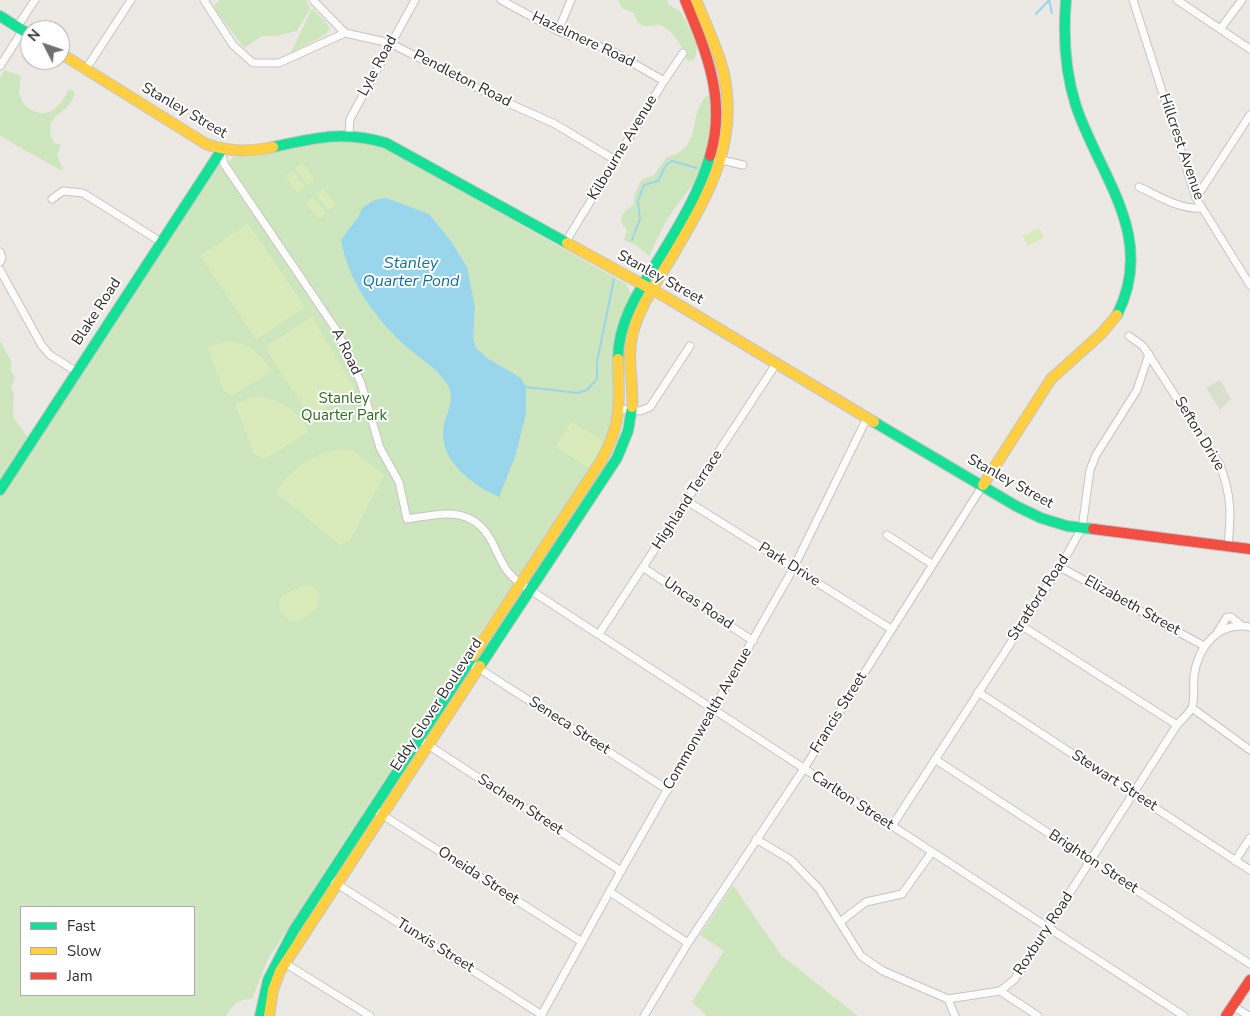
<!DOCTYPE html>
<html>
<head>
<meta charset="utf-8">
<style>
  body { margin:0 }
  #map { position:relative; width:1250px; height:1016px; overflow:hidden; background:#ece8e4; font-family:"Nunito Sans",sans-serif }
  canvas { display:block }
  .legend { position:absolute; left:20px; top:906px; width:175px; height:90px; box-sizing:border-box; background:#fff; border:1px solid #ababab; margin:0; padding:6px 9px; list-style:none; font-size:15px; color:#2e2e2e }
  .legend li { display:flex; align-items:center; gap:10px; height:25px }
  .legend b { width:25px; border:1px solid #ababab }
  .north { position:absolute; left:20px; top:20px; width:50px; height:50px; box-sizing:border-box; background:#fff; border:1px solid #ababab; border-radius:50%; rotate:311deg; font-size:14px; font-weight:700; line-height:20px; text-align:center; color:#2e2e2e }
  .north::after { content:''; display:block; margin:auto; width:18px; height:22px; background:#706f6e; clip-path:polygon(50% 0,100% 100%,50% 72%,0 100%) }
</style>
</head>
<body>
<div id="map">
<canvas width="1250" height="1016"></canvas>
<ul class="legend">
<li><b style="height:6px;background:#16e098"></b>Fast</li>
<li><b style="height:6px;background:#ffcf43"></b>Slow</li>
<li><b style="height:6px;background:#f24e42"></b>Jam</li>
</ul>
<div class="north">N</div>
</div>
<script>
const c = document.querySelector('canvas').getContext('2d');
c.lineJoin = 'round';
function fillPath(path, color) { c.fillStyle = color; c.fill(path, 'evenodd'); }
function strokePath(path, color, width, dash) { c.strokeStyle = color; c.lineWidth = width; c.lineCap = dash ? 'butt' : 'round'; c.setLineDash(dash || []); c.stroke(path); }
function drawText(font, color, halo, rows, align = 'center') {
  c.font = font + ' "Nunito Sans",sans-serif'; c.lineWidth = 4; c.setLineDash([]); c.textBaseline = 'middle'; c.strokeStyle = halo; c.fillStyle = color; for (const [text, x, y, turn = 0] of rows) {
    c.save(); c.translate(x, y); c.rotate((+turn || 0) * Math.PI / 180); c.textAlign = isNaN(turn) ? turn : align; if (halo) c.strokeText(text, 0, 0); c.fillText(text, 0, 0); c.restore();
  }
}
const green = new Path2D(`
  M220,0H306L310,9L297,31L276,36H262L244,48L215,9L214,5Z
  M618,0H667L669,5L681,12L694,37L697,47L695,58L690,61L687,60C684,49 671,25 657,25C650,25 645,28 638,23L634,13L622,8Z
  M312,8L326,22L330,29L325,35L291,53Z
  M5,70L21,76L19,92L23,103C44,123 58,111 69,89L75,92C71,117 40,111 54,143L61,145L57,155L63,169L60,170C48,163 37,156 24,150C16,146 9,139 0,136V78Z
  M708,95L712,96L710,132L704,162L695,181L667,219L649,256L636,245L624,240L627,229L622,224C619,214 628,209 634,204V196L641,180L654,175L667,157C704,149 687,112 708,95Z
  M330,140H364L379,145L626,284L631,294L624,312L617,407L613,426L604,450L482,630L268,959L252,999C238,999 233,1004 226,1016H0V341L11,361V371L15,377L11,387L14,394L13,417L34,446L216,166L228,163L233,157ZM21,907H194V995H21Z
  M733,885L781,955L858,1016H707L692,1002L724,951L700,935Z`);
const cemetery = new Path2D(`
  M1220,380L1231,399L1220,410L1206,388Z`);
const pitch = new Path2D(`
  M302,163L315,179L308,185L295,169Z
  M292,171L305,187L298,193L285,177Z
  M323,188L336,204L329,210L316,194Z
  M313,197L326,213L319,219L306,203Z
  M248,223L305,307L256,340L200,256Z
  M1039,228L1044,237L1028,246L1023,236Z
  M312,317L355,389L310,418L265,347Z
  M229,341C250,344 260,354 272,371L232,396L224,391L207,347Z
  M261,397C284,401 299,411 309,432L264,459L254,454L235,404L249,398Z
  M572,421L605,443L589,468L555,447Z
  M339,449L353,451L384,475L350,541L340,545L276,493C292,467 309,456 339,449Z
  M303,585H310C335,603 303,624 289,621L281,612L279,602L283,595Z`);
const water = new Path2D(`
  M386,198L429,214L451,241L467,267L475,307L473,338L476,348L487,358L521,378L526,387V414L515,457L499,497C474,486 444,464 443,435C442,416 458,402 447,384C437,368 422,360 408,348C377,321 348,282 341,240L359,216L362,208L375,200Z`);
const stream = new Path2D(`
  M1049,0L1052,13
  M1036,14L1049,0
  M632,240L640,219L638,201L644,185L658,181L666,165L672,161L697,168
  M526,387L578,393L587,390L597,379V362L614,279`);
const street = new Path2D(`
  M204,0L233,45L253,63H279L345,33
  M313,0L345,33L390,43L499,99L555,124L615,160
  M501,0L558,31L614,52L664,81
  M1133,0L1196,198L1250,285
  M1177,0L1250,49
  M17,27L35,0
  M1221,28L1242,0
  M558,31L571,0
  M0,66L23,30
  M86,69L131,0
  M349,134L350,119L415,0
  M221,151L224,164L237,183L337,331L361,383L380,448L399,482L407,519C445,513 475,505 494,546C502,563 505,572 521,584L1184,1016
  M717,159L743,165
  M1139,187C1159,196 1180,210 1202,208
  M1196,198L1250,115
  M52,199L63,191L83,193L161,242
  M565,243L664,81L683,53
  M0,252L2,258L0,262
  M0,270L42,346L50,355L77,372
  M1129,336L1143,346L1220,465C1232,497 1231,513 1228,547
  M620,409L640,411L650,407L690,346
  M687,501L891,629
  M887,535L932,564
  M1060,567L1204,646
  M644,568L753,641
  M1022,626L1177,725
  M1217,633L1227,617H1231L1242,626
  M599,634L776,364
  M469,662L668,790
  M978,692L1250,870
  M1192,708L1250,750
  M419,739L621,871
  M936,760L1250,964
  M373,809L582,942
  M892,826L1060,567L1082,528L1090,470L1096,455L1137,390L1149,354
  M756,839L791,860L819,889L861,956L883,971L948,999L1000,991L1014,980L1177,725C1181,720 1190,713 1192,707C1195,698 1193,686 1194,676C1198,647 1218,621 1250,627
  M1235,861L1250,838
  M334,882L542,1015
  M610,892L688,943
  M840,922L866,902L902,894L932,852
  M283,962L370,1016
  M1000,991L1038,1016
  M948,999L955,1016
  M1233,1006L1249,1016
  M541,1016L621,871L793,569L867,418
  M644,1016L688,943L803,770L983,485`);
const fast = new Path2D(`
  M1066,0C1063,36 1065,72 1076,106C1100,177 1157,236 1117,315
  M0,16L30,35
  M273,147C315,138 343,130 386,143L567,243
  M618,359C618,318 643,285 663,252C682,221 700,190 710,156
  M874,422L1016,506L1041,518L1067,526L1093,529
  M0,490L221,151
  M480,666L617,458L628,431L632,407
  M260,1016L268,980L294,930L473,656`);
const slow = new Path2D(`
  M60,53L206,144C229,152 249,152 273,147
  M567,243L669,299L874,422
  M632,407C634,382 626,357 633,332C641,304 658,280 673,255C707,196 739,146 724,74C718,49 706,24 696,0
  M983,485L1051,379L1101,334L1117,315
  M473,656L601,461C623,421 619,403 618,359
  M269,1016L273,990L280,971L480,666`);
const jam = new Path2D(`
  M685,0C706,51 727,100 710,156
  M1093,529L1250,549
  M1226,1016L1250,980`);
const streetNames = [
  ["Hazelmere Road",583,40,25],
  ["Lyle Road",378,66,-62],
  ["Pendleton Road",462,79,27],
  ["Stanley Street",184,111,30],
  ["Hillcrest Avenue",1181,147,71],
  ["Kilbourne Avenue",623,148,-59],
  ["Stanley Street",660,278,29],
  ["Blake Road",97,312,-57],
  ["A Road",346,352,64],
  ["Sefton Drive",1199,434,59],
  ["Stanley Street",1010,482,29],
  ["Highland Terrace",688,500,-57],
  ["Park Drive",789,565,32],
  ["Stratford Road",1039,598,-57],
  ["Uncas Road",698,604,34],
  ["Elizabeth Street",1132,606,29],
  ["Eddy Glover Boulevard",437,705,-57],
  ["Francis Street",839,713,-58],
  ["Commonwealth Avenue",708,719,-60],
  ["Seneca Street",569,726,33],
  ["Stewart Street",1114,781,33],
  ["Carlton Street",852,801,33],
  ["Sachem Street",520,805,33],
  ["Brighton Street",1093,862,33],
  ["Oneida Street",478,876,33],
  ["Roxbury Road",1044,934,-57],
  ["Tunxis Street",435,946,32]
];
const parkNames = [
  ["Stanley",344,399],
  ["Quarter Park",344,416]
];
const waterNames = [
  ["Stanley",411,264],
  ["Quarter Pond",411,282]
];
fillPath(green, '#cee6be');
fillPath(cemetery, '#d8e0cc');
fillPath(pitch, '#d9eabb');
fillPath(water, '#99d6ec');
strokePath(stream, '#99d6ec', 2);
strokePath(street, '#c5c4c5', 9);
strokePath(fast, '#c5c4c5', 12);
strokePath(slow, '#c5c4c5', 12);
strokePath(jam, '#c5c4c5', 12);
strokePath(street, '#fcfcfb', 7);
strokePath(fast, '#16e098', 10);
strokePath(slow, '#ffcf43', 10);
strokePath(jam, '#f24e42', 10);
drawText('15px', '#2e2e2e', '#fff', streetNames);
drawText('15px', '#2c6e1b', '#fff', parkNames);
drawText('italic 16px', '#0d6fa3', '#fff', waterNames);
</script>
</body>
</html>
